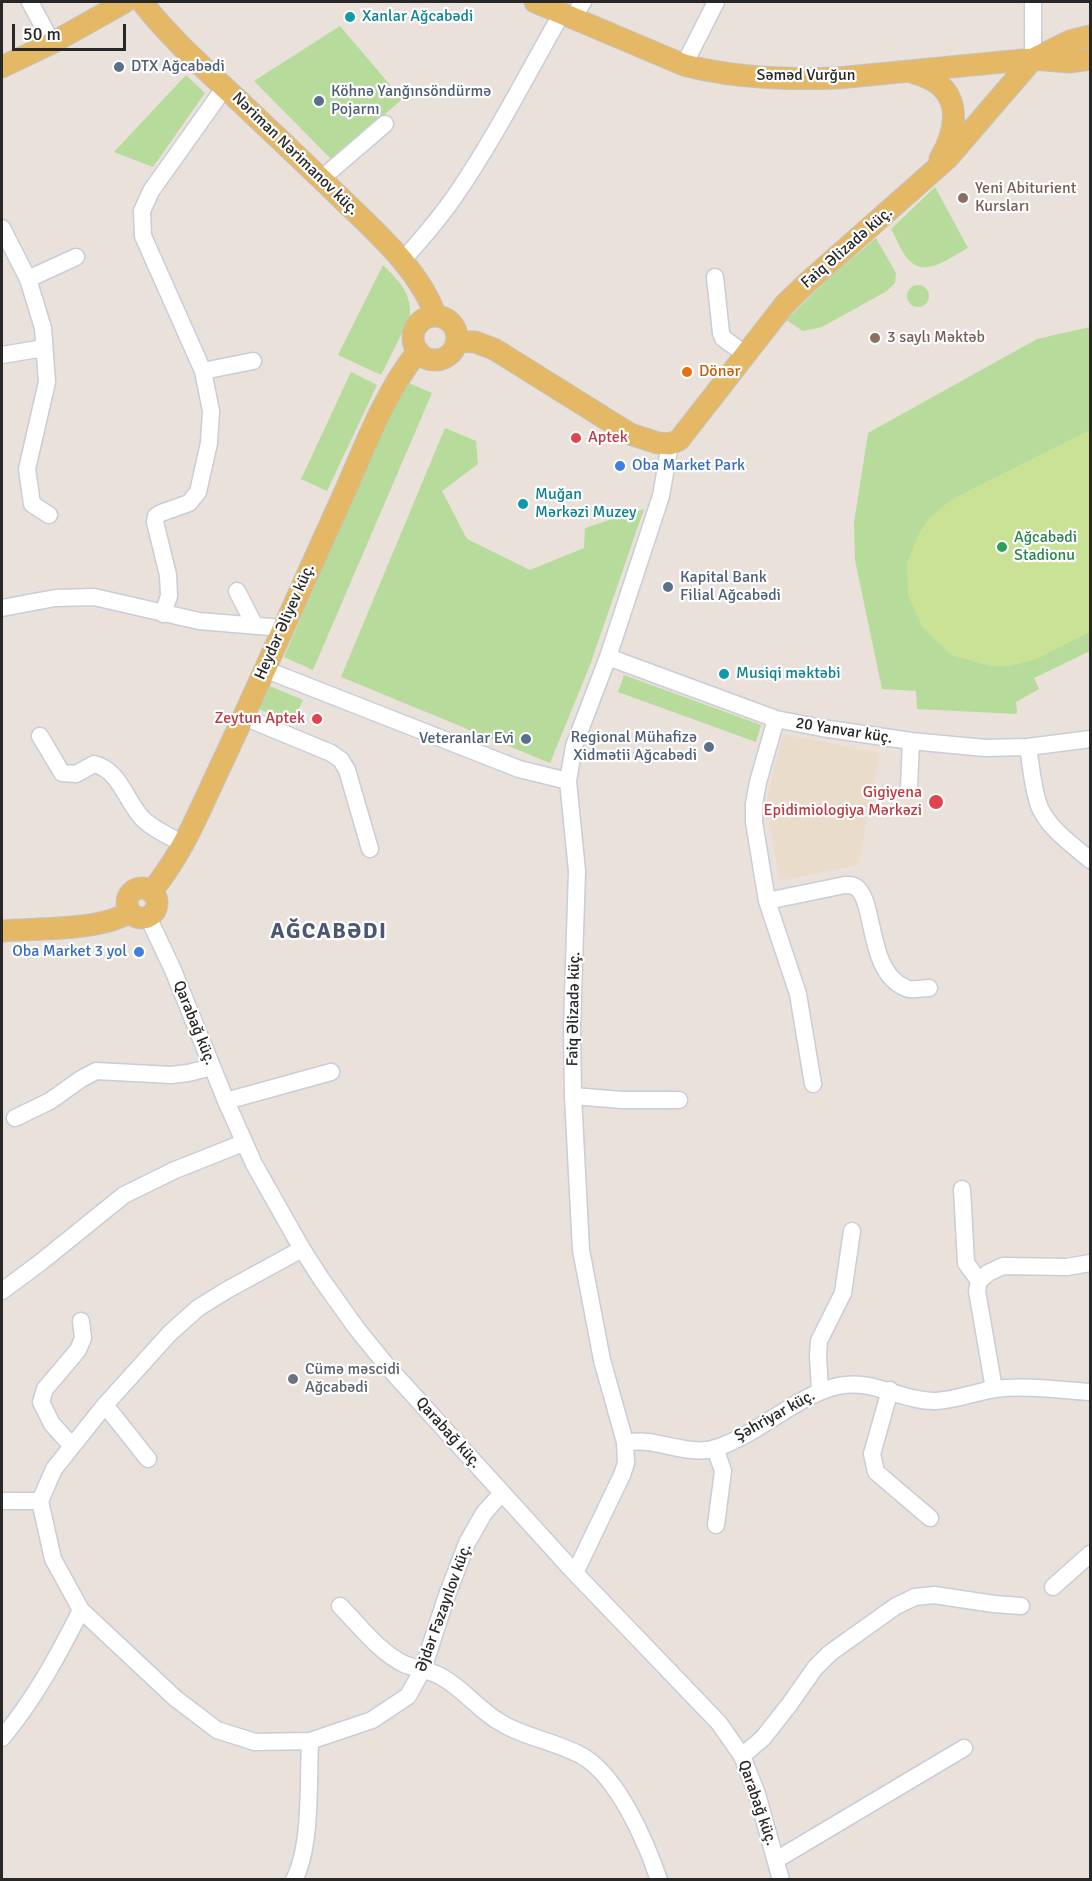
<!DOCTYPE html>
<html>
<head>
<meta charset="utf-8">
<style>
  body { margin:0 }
  #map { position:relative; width:1092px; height:1881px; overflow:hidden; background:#e9e1da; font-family:Signika,sans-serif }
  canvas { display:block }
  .frame { position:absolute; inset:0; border:3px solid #272727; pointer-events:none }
  .scale { position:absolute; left:12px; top:24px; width:114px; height:27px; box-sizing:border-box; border:3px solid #272727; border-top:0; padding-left:8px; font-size:18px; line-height:21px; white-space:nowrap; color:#272727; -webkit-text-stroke:4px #fff; paint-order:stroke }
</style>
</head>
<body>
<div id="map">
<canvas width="1092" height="1881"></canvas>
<div class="frame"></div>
<div class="scale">50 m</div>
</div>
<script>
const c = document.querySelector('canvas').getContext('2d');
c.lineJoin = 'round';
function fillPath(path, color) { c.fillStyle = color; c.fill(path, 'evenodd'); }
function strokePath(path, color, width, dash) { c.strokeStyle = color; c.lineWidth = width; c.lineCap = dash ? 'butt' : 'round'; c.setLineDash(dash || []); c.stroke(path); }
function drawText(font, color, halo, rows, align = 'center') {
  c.font = font + ' Signika,sans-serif'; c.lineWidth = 4.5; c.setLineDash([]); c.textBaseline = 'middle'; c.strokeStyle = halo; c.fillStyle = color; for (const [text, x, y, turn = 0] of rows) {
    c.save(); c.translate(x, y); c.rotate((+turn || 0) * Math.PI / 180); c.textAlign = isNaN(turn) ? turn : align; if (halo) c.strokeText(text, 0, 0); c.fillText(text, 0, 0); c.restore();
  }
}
const education = new Path2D(`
  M783,734L880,753L858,865L780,881L766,803Z`);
const green = new Path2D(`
  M340,26L402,99L333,161L254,81Z
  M186,75L205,93L153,167L114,152Z
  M935,187L968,248C952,256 927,277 911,262C902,255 897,239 891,229Z
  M876,238L896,273L895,283L887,291L822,327L803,331L786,320L826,281Z
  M383,265C399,281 412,293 410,317L381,375L338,355Z
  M907 296a11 11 0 1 1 22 0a11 11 0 1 1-22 0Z
  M1090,327V651L1034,678L1039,689L1016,702L1017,714L917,709L916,691L882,689L855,560L854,523L868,433L1037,339Z
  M351,372L377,385L327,491L301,479Z
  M402,380L432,393L313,670L284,657Z
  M445,428L476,441L478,464L442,491L467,539L530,570L584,548L585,528L644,509L590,665L550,763L341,677Z
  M624,675L761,725L756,742L618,692Z
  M270,686L303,700L292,724L259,709Z`);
const pitch = new Path2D(`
  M1090,430V632L1037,659L1010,666H990L951,655L922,627L908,595L907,563L920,531L932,515L951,500Z`);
const minor = new Path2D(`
  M30,2L52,43
  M573,17L583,2
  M1033,59V2
  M684,65L716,2
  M321,179L385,124
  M2,228L28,279L43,328L47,382L27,469L32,504L49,515
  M402,261C421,240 439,219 455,196C495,138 527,74 562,13
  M715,277L721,333L723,338L746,355
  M28,279L76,257
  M2,355L44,348
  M203,371L253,361
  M237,591L255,626
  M2,608L55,598L94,597L199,621L282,628
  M163,614L169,596L168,575L155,522L156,516L161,513L189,503L198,492L209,443L211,411L203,371L143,236L142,211L151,191L225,87
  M608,657L776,719L822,728L911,741L985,748L1028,747L1090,739
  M264,669L519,769L568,781
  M244,717L331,753L341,760L347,770L370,849
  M776,719L758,782L754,804V822L767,901L798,994L813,1084
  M40,736L62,773L76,774L94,764C120,770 126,802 143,819C154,830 171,837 184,844
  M1028,747C1031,765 1033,792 1040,808C1050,830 1073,845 1090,860
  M909,788L911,741
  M767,901L845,885C848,885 851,885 854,886C877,897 865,972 906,988C911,991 922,988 929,988
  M148,917L173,970L226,1101L254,1164L302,1249L322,1280L357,1329L387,1366L575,1573L719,1723L742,1756L757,1794L781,1880
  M573,1096L622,1100H679
  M226,1101L331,1072
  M15,1118L50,1101L81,1079L96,1071L171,1075L188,1073L212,1067
  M962,1189L966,1263L979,1281
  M2,1291L41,1262L124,1195L175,1170L243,1143
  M994,1389L977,1291L979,1281L988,1273L1003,1266L1067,1267L1090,1263
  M890,1390L872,1454L876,1472L930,1518
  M820,1391L818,1356L819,1341L843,1293L852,1231
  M105,1405L148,1459
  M625,1442C633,1442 641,1441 648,1442C670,1445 695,1455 716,1448C759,1434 797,1395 838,1386C873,1378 903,1402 936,1401C956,1400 975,1392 995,1389C1026,1385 1059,1390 1090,1392
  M72,1446L52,1424L41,1402L45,1389L78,1350L83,1338L81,1321
  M715,1448L723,1471L716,1525
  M2,1501H40L54,1469L105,1405L170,1333L198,1308L227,1290L302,1249
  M40,1501L53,1559L81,1610L175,1698L217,1730L255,1742L310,1741
  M575,1573L622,1475L626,1463L625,1442L602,1360L581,1250L573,1096L572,1027L577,871L568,781L574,746L608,657L661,496L670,444
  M1053,1587L1090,1554
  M340,1606C360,1626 378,1651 404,1664C416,1669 430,1670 442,1677C465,1690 480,1712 503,1724C527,1738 558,1742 584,1757C619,1779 646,1842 659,1880
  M2,1738C34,1700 59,1654 81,1610
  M742,1756L763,1738L789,1705L815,1668L830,1653L896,1606L915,1597L934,1595L994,1604L1021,1606
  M776,1860L964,1748
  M294,1880C312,1846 308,1780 310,1741L372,1720L408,1696L423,1669L446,1598L467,1543L484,1513L502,1493`);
const major = new Path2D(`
  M142,2C170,38 204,68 237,99C274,134 310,168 346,203C380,236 419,270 436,316
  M535,2L684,65C734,78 787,80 838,78L1033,59L1069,62L1090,59
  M2,67L52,43L125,2
  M914,73C961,85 961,122 940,159
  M413 338a22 22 0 1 1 44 0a22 22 0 1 1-44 0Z
  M457,341L475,342L494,349L630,434L658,443L670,444L679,440L785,304L809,281L947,159L1033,59L1070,41L1090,36
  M127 903a15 15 0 1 1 30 0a15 15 0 1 1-30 0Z
  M151,892C183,854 200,809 221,765C263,676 302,585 343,496C365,446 384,394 418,351
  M2,931C38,928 100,931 130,912`);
const markers = [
  [350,17,6,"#0f9aa8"],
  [119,67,6,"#5c6f8a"],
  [319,101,6,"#5c6f8a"],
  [963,198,6,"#8d6e63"],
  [875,338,6,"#8d6e63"],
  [687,372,6,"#e8710a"],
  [576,438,6,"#e0444e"],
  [620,466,6,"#3f7fe0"],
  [523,504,6,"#0f9aa8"],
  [1002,547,6,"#2e9e5b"],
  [668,587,6,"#5c6f8a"],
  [724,674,6,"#0f9aa8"],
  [317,719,6,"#e0444e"],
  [526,739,6,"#5c6f8a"],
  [709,747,6,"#5c6f8a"],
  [936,802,8,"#e0444e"],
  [139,952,6,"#3f7fe0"],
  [293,1379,6,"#6b7280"]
];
const cultureNames = [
  ["Xanlar Ağcabədi",362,17],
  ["Muğan",535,495],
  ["Mərkəzi Muzey",535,513],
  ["Musiqi məktəbi",736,674]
];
const serviceNames = [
  ["DTX Ağcabədi",131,67],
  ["Köhnə Yanğınsöndürmə",331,92],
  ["Pojarnı",331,110],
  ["Kapital Bank",680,578],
  ["Filial Ağcabədi",680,596],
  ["Regional Mühafizə",697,738,"right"],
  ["Xidmətii Ağcabədi",697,756,"right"],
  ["Veteranlar Evi",514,739,"right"]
];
const streetNames = [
  ["Səməd Vurğun",806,76],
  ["Nəriman Nərimanov küç.",295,154,44],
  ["Faiq Əlizadə küç.",847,248,-41],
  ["Heydər Əliyev küç.",285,622,-66],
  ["20 Yanvar küç.",844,731,9],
  ["Faiq Əlizadə küç.",574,1009,-89],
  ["Qarabağ küç.",194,1023,68],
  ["Şəhriyar küç.",775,1416,-29],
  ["Qarabağ küç.",448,1433,48],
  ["Əjdər Fəzayılov küç.",444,1608,-70],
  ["Qarabağ küç.",757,1803,71]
];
const educationNames = [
  ["Yeni Abiturient",975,189],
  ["Kursları",975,207],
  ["3 saylı Məktəb",887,338]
];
const foodNames = [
  ["Dönər",699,372]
];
const healthNames = [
  ["Aptek",588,438,"left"],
  ["Zeytun Aptek",305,719],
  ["Gigiyena",922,793],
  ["Epidimiologiya Mərkəzi",922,811]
];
const shopNames = [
  ["Oba Market Park",632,466],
  ["Oba Market 3 yol",127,952,"right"]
];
const leisureNames = [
  ["Ağcabədi",1014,538],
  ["Stadionu",1014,556]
];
const worshipNames = [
  ["Cümə məscidi",305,1370],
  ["Ağcabədi",305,1388]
];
const districtNames = [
  ["AĞCABƏDI",329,932]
];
fillPath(education, '#e9dcca');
fillPath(green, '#b7db9a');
fillPath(pitch, '#cae296');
strokePath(minor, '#c8cdd8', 19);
strokePath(major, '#c3c3c3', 23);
strokePath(minor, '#fff', 16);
strokePath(major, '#e4b864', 21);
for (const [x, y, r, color] of markers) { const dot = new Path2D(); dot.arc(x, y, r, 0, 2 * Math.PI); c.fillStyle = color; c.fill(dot); strokePath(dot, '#fff', 2); }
drawText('16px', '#0d838f', '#fff', cultureNames, 'left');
drawText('16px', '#4e5e75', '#fff', serviceNames, 'left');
drawText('16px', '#272727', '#fff', streetNames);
drawText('16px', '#785e54', '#fff', educationNames, 'left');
drawText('16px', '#c56008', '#fff', foodNames, 'left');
drawText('16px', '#be3a42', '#fff', healthNames, 'right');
drawText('16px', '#366cbe', '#fff', shopNames, 'left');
drawText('16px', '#27864d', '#fff', leisureNames, 'left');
drawText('16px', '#5b616d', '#fff', worshipNames, 'left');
c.letterSpacing = '1.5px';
drawText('bold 22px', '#4c5773', '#fff', districtNames);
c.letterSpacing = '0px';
</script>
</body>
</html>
